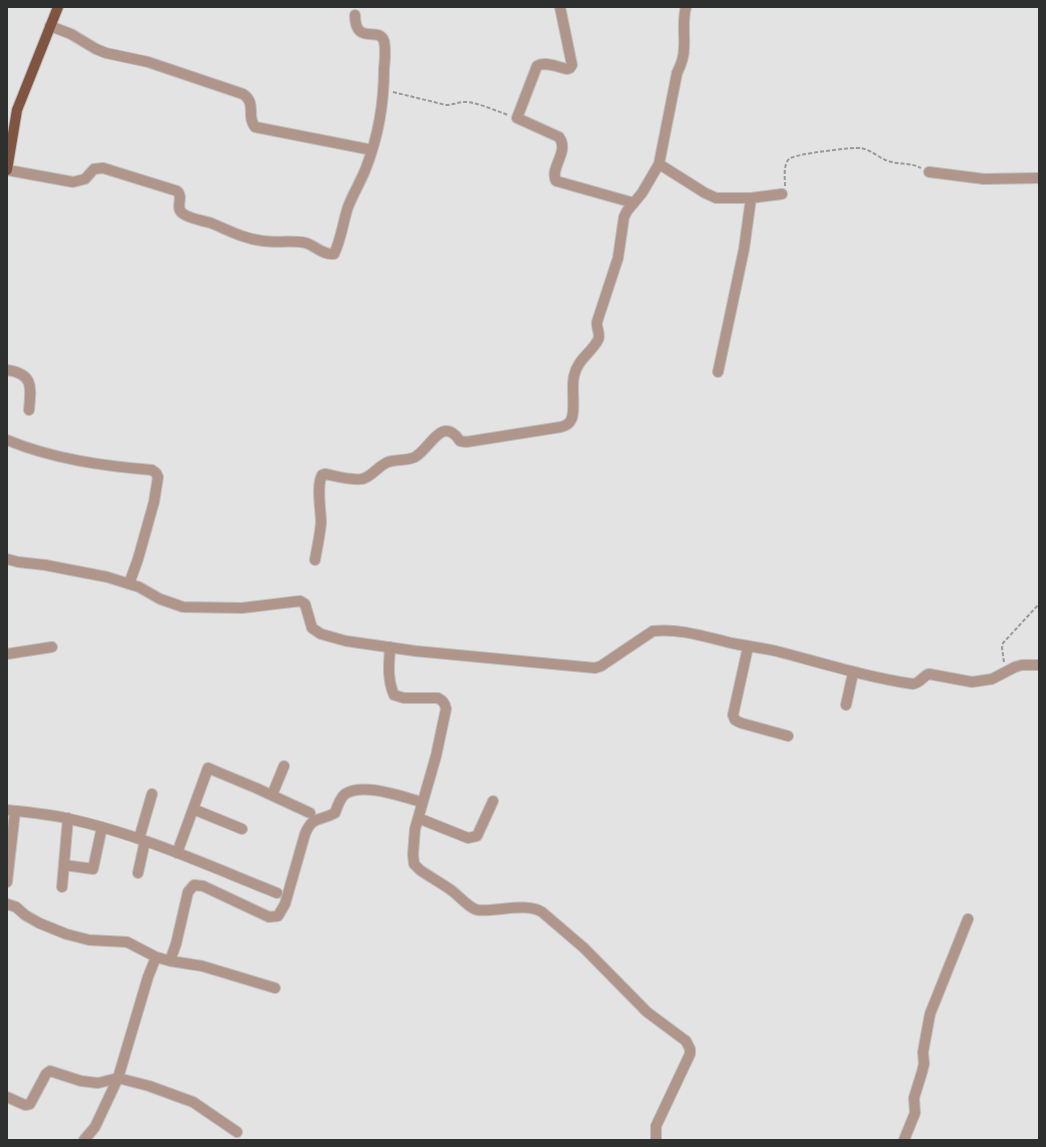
<!DOCTYPE html>
<html>
<head>
<meta charset="utf-8">
<style>
  body { margin:0 }
  #map { position:relative; width:1046px; height:1147px; overflow:hidden; background:#e3e3e4; font-family:"PT Sans",sans-serif }
  canvas { display:block }
  .frame { position:absolute; inset:0; border:8px solid #2e2f2f; pointer-events:none }
</style>
</head>
<body>
<div id="map">
<canvas width="1046" height="1147"></canvas>
<div class="frame"></div>
</div>
<script>
const c = document.querySelector('canvas').getContext('2d');
c.lineJoin = 'round';
function strokePath(path, color, width, dash) { c.strokeStyle = color; c.lineWidth = width; c.lineCap = dash ? 'butt' : 'round'; c.setLineDash(dash || []); c.stroke(path); }
const path = new Path2D(`
  M393,92L446,105C453,105 458,102 465,102C476,102 497,111 508,115
  M785,186C785,178 783,165 789,159C793,154 853,147 861,148C871,150 879,158 888,161C899,165 910,162 921,168
  M1004,662L1002,648L1003,643L1039,604`);
const minor = new Path2D(`
  M560,7L572,65L570,68L567,69C558,67 545,61 537,66L517,118L559,137C570,152 549,168 556,181L634,203
  M50,26L71,34L96,49L106,53L148,62L243,94C257,103 246,116 255,127L372,150
  M659,164L705,193L716,198H751L782,194
  M7,170L73,182L85,179L94,169L103,168L177,191C184,197 175,207 182,213C189,219 202,220 211,223C228,230 244,239 263,241C277,243 292,240 306,243C316,246 322,255 334,254C341,240 343,222 348,207C353,194 361,181 366,168C378,137 384,102 384,69C385,60 386,50 384,41C379,26 355,46 355,15
  M929,172L984,179L1039,178
  M7,370C34,374 31,387 29,410
  M718,372L744,249L751,198
  M7,440C53,459 103,466 152,470L156,473L158,477L154,502L138,559L129,584
  M7,559L18,562L45,565L107,577L139,587L160,599L183,607L242,608L300,601L305,604L312,628L321,634L346,641L415,651L595,668L601,666L653,631C679,628 706,637 731,643C746,646 762,648 776,651C822,663 866,677 913,684C920,683 923,676 929,674L972,682L992,679L1015,667L1022,665H1039
  M315,560C317,548 320,535 321,523C321,509 316,487 322,475L325,474C335,476 353,481 362,479C372,477 378,466 388,462C397,459 407,461 415,457C430,449 442,414 460,441L466,442L561,427C565,426 569,424 571,420C576,411 571,388 574,376C577,360 591,353 598,340C601,334 596,328 597,322L618,258L624,217L627,211L642,193L659,164L677,73C681,65 684,57 684,48C685,34 682,21 686,7
  M390,647C389,664 387,679 394,695L404,698H438C443,701 445,703 446,709L436,756L415,829L413,854L414,864L420,870C430,877 441,883 451,890C458,895 470,909 478,910C496,912 526,902 542,912L584,948L647,1012L686,1041L690,1049V1054L656,1126V1140
  M748,647L733,715L735,720L741,723L788,736
  M7,654L52,647
  M846,705L853,673
  M272,795L284,766
  M193,809L242,829
  M7,810C28,812 50,814 70,819C142,835 209,866 277,893
  M418,818L468,838L477,836L493,801
  M139,839L152,794
  M177,853L208,768L256,788L310,813
  M64,865L93,869L102,827
  M138,873L145,841
  M7,882L15,811
  M62,887L68,818
  M7,904L16,907L25,915L39,923L66,934L89,940L127,942L156,957
  M170,961L202,966L275,988
  M7,1097L25,1105L30,1104L46,1074L50,1071L81,1081L98,1083L118,1078L148,977L156,957L170,961L176,944L188,892L194,885L203,886L269,917L278,916L285,904L305,834C313,815 319,822 335,813C337,807 340,798 345,794C364,782 402,797 422,802
  M84,1140L95,1127L118,1078L149,1086L193,1102L237,1132
  M904,1140L915,1113L914,1098L922,1072L924,1064L923,1052L930,1014L968,919`);
const major = new Path2D(`
  M7,170L17,110L58,7`);
strokePath(minor, '#bfbfc0', 12);
strokePath(major, '#bfbfc0', 12);
strokePath(path, '#989999', 2, [4, 2]);
strokePath(minor, '#af958a', 10);
strokePath(major, '#7f5441', 10);
</script>
</body>
</html>
